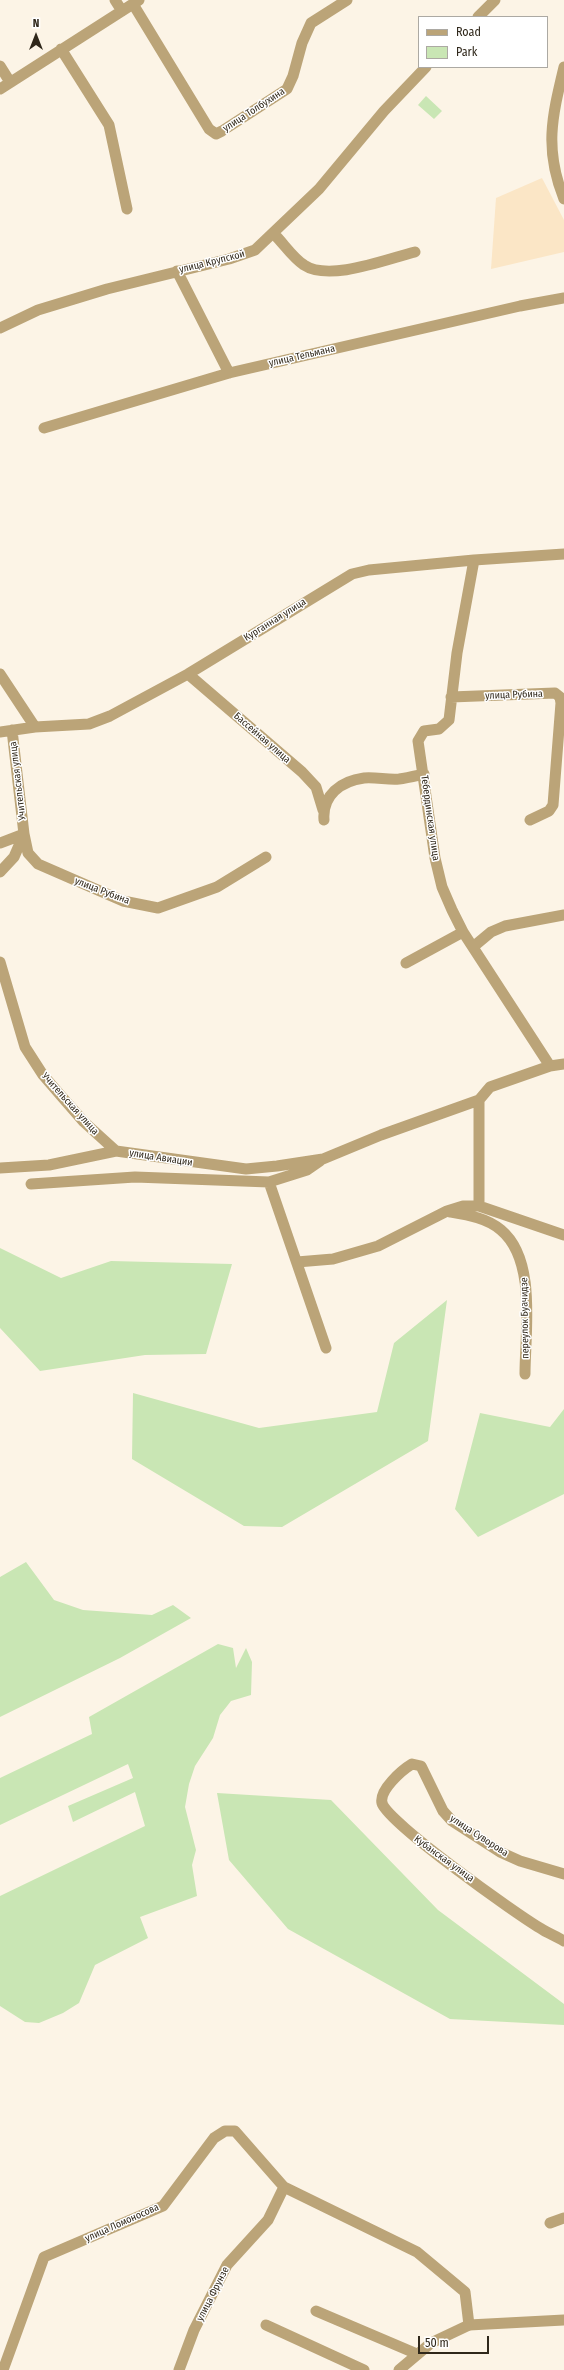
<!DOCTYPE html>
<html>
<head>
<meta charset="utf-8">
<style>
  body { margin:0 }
  #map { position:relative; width:564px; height:2370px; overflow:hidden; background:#fcf4e6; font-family:"Fira Sans Condensed",sans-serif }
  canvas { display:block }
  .legend { position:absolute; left:418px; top:16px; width:130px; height:52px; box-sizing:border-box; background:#fff; border:1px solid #aca9a3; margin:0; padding:5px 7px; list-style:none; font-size:12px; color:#2f271a }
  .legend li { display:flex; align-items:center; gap:8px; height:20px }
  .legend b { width:20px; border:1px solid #aca9a3 }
  .north { position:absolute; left:16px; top:16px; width:40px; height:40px; -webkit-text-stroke:3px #fff; paint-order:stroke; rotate:0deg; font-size:11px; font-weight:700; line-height:16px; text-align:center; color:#2f271a }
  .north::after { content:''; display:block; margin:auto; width:14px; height:18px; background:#2f271a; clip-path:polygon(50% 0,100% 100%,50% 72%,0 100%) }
  .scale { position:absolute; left:418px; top:2336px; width:71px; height:18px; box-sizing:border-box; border:2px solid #2f271a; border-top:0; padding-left:5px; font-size:12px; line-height:14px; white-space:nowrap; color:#2f271a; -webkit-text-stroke:3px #fff; paint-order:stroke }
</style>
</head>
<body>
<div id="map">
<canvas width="564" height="2370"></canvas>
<ul class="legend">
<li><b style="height:5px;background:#bba478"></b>Road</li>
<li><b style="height:11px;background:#c9e6b4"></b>Park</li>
</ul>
<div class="north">N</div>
<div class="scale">50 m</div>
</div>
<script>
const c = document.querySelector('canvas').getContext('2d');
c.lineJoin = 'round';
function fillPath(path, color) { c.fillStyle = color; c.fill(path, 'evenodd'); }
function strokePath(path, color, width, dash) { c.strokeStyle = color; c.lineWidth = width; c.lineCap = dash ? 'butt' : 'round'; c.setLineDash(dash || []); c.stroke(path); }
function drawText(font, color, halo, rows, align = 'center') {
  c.font = font + ' "Fira Sans Condensed",sans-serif'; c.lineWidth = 3; c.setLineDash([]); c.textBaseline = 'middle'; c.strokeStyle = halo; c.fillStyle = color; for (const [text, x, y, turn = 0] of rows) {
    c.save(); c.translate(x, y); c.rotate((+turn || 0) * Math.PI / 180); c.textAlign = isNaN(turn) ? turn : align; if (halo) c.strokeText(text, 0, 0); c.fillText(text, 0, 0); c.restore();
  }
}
const built = new Path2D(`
  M542,178L564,220V252L491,269L496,198Z`);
const green = new Path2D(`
  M426,96L442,111L434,119L418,105Z
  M0,1248L61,1278L111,1261L232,1264L206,1354L145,1355L40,1371L0,1328Z
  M447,1300L428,1441L282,1527L244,1526L132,1459L133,1393L259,1428L377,1412L394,1343Z
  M564,1409V1494L478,1537L455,1509L480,1413L550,1427Z
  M26,1562L54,1600L83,1610L152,1615L173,1605L191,1618L120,1658L0,1717V1577Z
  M218,1644L233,1648L236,1668L246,1648L252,1662L251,1695L231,1701L220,1715L213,1738L195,1766L189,1784L185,1807L196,1850L192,1865L197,1896L140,1917L148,1938L95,1965L79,2003L63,2013L39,2023L25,2022L0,2006V1896L145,1826L135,1792L73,1822L68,1806L133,1778L128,1764L0,1825V1778L92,1734L89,1717Z
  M217,1793L331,1800L438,1910L564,2004V2025L450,2019L288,1929L229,1860Z`);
const minor = new Path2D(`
  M115,0L122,11
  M133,4L209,129L216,134L222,131L287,89L293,76L302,43L311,23L347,0
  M478,17L495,0
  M61,49L109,125L127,209
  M0,66L10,82
  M0,89L139,0
  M274,234C284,244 293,258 304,265C329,282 387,259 415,252
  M177,271L229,373
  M0,328L38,310L107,289L229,259L255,250L319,189L384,111L426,67
  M44,428L229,373L520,306L564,298
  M474,560L457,653L449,720L439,729L424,731L418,741L435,858L442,887L452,910L463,932L550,1066
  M0,674L35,727
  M188,674L302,772L316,787L323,810
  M451,697L555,693L560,697L561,703L553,805L549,811L530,820
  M0,732L35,727L89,724L110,716L188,674L352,574L369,570L474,560L564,554
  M324,820C322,795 341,781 364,778C376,777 388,780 399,779C407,778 415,776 424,774
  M0,843L24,834L28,853L38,864L123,901L158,908L217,887L266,857
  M0,872L14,857L24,834L12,730
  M473,947L491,932L505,926L564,915
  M0,962L25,1047L43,1075L62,1097L84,1122L116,1151
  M406,963L463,932
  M479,1100V1206
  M0,1168L49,1165L116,1151L246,1169L277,1166L323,1159L381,1135L479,1100L490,1087L550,1066L564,1064
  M269,1182L326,1348
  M31,1184L135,1177L269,1182L307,1170L320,1161
  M450,1212C468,1215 487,1218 501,1230C537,1260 525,1332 525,1374
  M297,1262L333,1259L378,1246L447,1211L463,1206H479L564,1235
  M564,1874L520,1861L500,1852L452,1821L443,1811L421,1766L412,1764C402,1770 379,1790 382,1803C387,1822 516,1914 540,1928C547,1933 556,1936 564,1941
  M550,2223L564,2218
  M316,2311L417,2354
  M266,2325L364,2370
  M3,2370L44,2257L163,2206L214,2138L225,2131H235L284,2187L417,2252L465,2292L469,2325
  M179,2370L194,2330L227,2265L268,2220L284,2187`);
const tertiary = new Path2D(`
  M564,67C552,117 544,149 564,199
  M399,2370L431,2343L469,2325L564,2320`);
const streetNames = [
  ["улица Толбухина",254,110,-33],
  ["улица Крупской",212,262,-14],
  ["улица Тельмана",302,356,-13],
  ["Курганная улица",275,620,-32],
  ["улица Рубина",514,695,-2],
  ["Бассейная улица",262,738,41],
  ["Учительская улица",18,781,-97],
  ["Тебердинская улица",430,818,82],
  ["улица Рубина",102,891,21],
  ["Учительская улица",70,1104,48],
  ["улица Авиации",161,1158,9],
  ["переулок Буачидзе",525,1318,-91],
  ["улица Суворова",479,1836,33],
  ["Кубанская улица",444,1859,36],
  ["улица Ломоносова",122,2223,-24],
  ["улица Фрунзе",213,2294,-63]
];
fillPath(built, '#fbe6c6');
fillPath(green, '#c9e6b4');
strokePath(minor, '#bba478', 11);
strokePath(tertiary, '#bba478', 11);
drawText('10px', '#2f271a', '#fff', streetNames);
</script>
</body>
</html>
